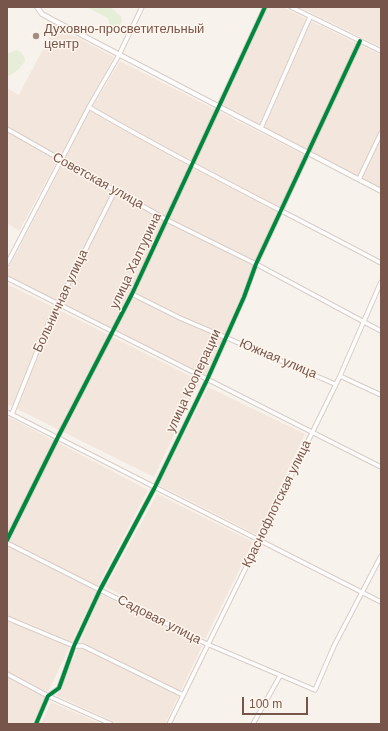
<!DOCTYPE html>
<html>
<head>
<meta charset="utf-8">
<style>
  body { margin:0 }
  #map { position:relative; width:388px; height:731px; overflow:hidden; background:#f8f2ec; font-family:Helvetica,sans-serif }
  canvas { display:block }
  .frame { position:absolute; inset:0; border:8px solid #78554a; pointer-events:none }
  .scale { position:absolute; left:242px; top:697px; width:66px; height:18px; box-sizing:border-box; border:2px solid #78554a; border-top:0; padding-left:5px; font-size:12px; line-height:14px; white-space:nowrap; color:#78554a; -webkit-text-stroke:3px #fff6ee; paint-order:stroke }
</style>
</head>
<body>
<div id="map">
<canvas width="388" height="731"></canvas>
<div class="frame"></div>
<div class="scale">100 m</div>
</div>
<script>
const c = document.querySelector('canvas').getContext('2d');
c.lineJoin = 'round';
function fillPath(path, color) { c.fillStyle = color; c.fill(path, 'evenodd'); }
function strokePath(path, color, width, dash) { c.strokeStyle = color; c.lineWidth = width; c.lineCap = dash ? 'butt' : 'round'; c.setLineDash(dash || []); c.stroke(path); }
function drawText(font, color, halo, rows, align = 'center') {
  c.font = font + ' Helvetica,sans-serif'; c.lineWidth = 3; c.setLineDash([]); c.textBaseline = 'middle'; c.strokeStyle = halo; c.fillStyle = color; for (const [text, x, y, turn = 0] of rows) {
    c.save(); c.translate(x, y); c.rotate((+turn || 0) * Math.PI / 180); c.textAlign = isNaN(turn) ? turn : align; if (halo) c.strokeText(text, 0, 0); c.fillText(text, 0, 0); c.restore();
  }
}
const residential = new Path2D(`
  M268,7H282L381,55V188L223,105Z
  M299,7H381V47Z
  M55,26L114,57L19,231L7,223V88L19,95Z
  M120,61L304,155L256,260L229,325L205,377L7,276V271L90,111Z
  M7,284L200,381L154,477L7,404Z
  M208,387L305,434L257,535L159,485Z
  M7,416L148,490L102,578L33,724H7Z
  M157,494L253,542L205,639L106,587Z
  M101,594L202,646L165,724H119L57,696Z
  M51,702L101,724H41Z`);
const green = new Path2D(`
  M86,7H110L121,16L122,22L113,32L110,29L108,18Z
  M16,50C22,51 24,55 25,61L18,70L7,77V54Z`);
const minor = new Path2D(`
  M291,7L381,51
  M89,107C184,163 284,211 381,263
  M261,128L310,17
  M7,129L167,220L256,264L381,331
  M359,179L381,133
  M7,264L89,107L119,55L142,7
  M7,278L381,467
  M132,294L180,318L335,384
  M340,376L381,395
  M7,412L381,602
  M12,414L48,324L115,191
  M7,540L58,437L132,294L265,7
  M7,543L207,644L315,690L334,646L381,556
  M7,618L74,646H83L183,695
  M7,674L48,696L111,724
  M36,724L48,696L59,688L74,646L100,590L155,487L207,380L244,297L256,264L360,41
  M169,724L340,376L381,282
  M253,724L280,676`);
const tertiary = new Path2D(`
  M37,7L42,14L53,20L381,191`);
const cycleway = new Path2D(`
  M7,540L58,437L132,294L265,7
  M36,724L48,696L59,688L74,646L100,590L155,487L207,380L244,297L256,264L360,41`);
const markers = [
  [36,36,4,"#a58c83"]
];
const poiNames = [
  ["Духовно-просветительный",44,29],
  ["центр",44,44]
];
const streetNames = [
  ["Советская улица",98,181,29],
  ["улица Халтурина",136,261,-65],
  ["Больничная улица",61,301,-65],
  ["Южная улица",278,359,23],
  ["улица Кооперации",194,381,-65],
  ["Краснофлотская улица",277,504,-64],
  ["Садовая улица",159,620,27]
];
fillPath(residential, '#f3e6dc');
fillPath(green, '#e7eed7');
strokePath(minor, '#d7cdc8', 5.5);
strokePath(tertiary, '#d7cdc8', 6);
strokePath(minor, '#fefdfc', 3.5);
strokePath(tertiary, '#fefdfc', 4);
strokePath(cycleway, '#00873e', 4);
for (const [x, y, r, color] of markers) { const dot = new Path2D(); dot.arc(x, y, r, 0, 2 * Math.PI); c.fillStyle = color; c.fill(dot); strokePath(dot, '#fff6ee', 1.5); }
drawText('13px', '#78554a', '#fff6ee', poiNames, 'left');
drawText('13px', '#78554a', '#fff6ee', streetNames);
</script>
</body>
</html>
